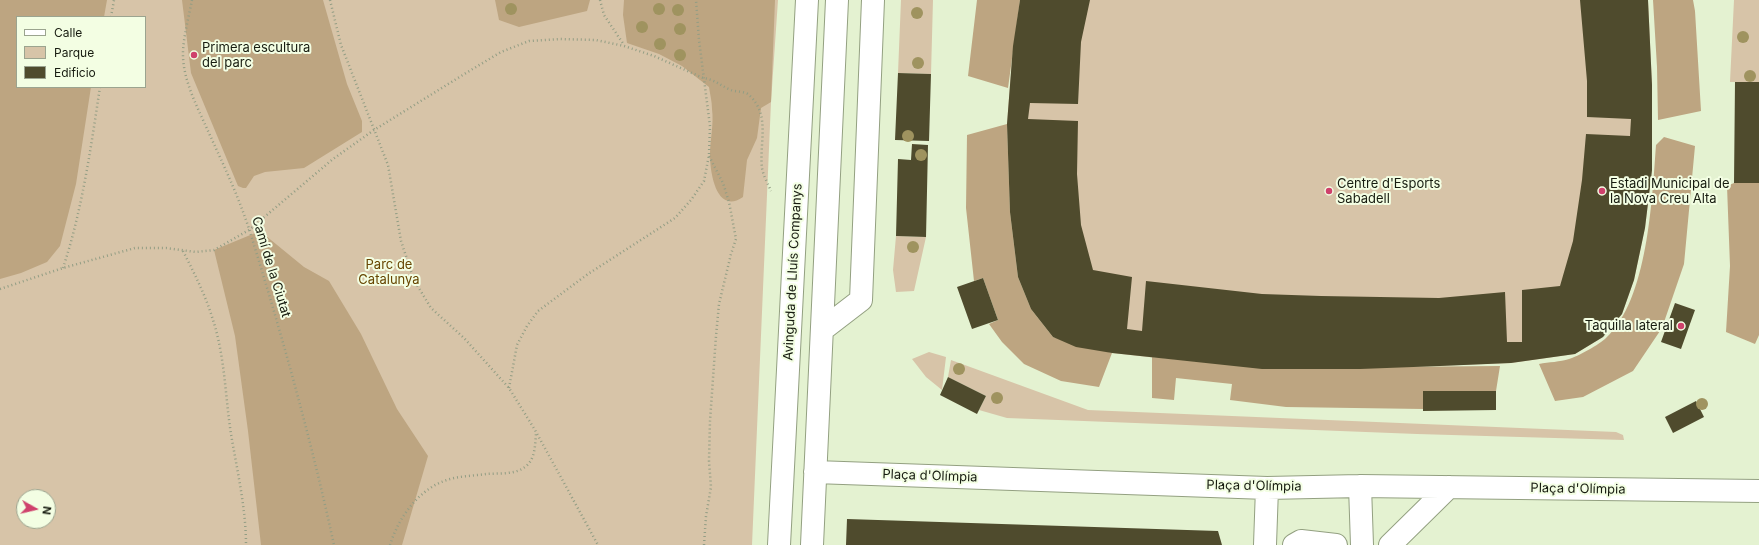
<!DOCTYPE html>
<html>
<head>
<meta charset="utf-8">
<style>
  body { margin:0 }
  #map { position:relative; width:1759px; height:545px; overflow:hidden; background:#e4f2d1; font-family:Inter,sans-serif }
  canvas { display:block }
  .legend { position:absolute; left:16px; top:16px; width:130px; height:72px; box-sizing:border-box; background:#f3fee3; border:1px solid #9ba48f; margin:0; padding:5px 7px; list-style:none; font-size:12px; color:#171c10 }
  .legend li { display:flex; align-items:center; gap:8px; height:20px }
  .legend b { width:20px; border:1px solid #9ba48f }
  .north { position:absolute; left:16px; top:489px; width:40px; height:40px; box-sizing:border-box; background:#f3fee3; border:1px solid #9ba48f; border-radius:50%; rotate:98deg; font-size:11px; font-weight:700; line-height:16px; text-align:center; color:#171c10 }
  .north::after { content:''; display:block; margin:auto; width:14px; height:18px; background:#cf416c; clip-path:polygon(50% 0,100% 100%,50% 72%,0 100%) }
</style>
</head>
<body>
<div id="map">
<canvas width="1759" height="545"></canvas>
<ul class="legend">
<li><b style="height:5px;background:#fff"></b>Calle</li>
<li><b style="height:11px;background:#d7c4a8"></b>Parque</li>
<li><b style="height:11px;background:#4f4b2d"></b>Edificio</li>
</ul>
<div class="north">N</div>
</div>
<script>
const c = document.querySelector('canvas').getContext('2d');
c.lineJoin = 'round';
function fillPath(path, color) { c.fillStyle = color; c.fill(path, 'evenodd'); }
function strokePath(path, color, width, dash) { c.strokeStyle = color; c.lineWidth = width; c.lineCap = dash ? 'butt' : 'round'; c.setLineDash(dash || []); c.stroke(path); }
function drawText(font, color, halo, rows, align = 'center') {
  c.font = font + ' Inter,sans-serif'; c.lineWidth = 4; c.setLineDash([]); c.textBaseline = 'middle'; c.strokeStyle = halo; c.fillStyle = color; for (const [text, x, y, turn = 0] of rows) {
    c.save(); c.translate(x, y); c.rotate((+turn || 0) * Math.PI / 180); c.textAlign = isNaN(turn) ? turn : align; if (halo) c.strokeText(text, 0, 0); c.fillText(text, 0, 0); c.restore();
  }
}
const green = new Path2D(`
  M0,0H778L771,102L752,545H0ZM17,17H145V87H17ZM24,497H48V521H24Z
  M901,0H933L931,74L898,73Z
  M1020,0H1648L1652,85V170L1645,228L1634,280L1622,314L1603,337L1575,354L1511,363L1360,369L1185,361L1112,353L1053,337L1031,309L1018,277L1010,212L1007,124L1013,46Z
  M1734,0H1759V82H1730Z
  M896,236L926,237L914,291L896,292L893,270Z
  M929,352L946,357L942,390L926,377L912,359Z
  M951,360L1088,410L1616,432L1623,435L1624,440L1417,434L1007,418L979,410L986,396L948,377Z`);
const forest = new Path2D(`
  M0,0H107L104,17H17V87H91L76,184L60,246L47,262L21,273L0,279Z
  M182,0H323L347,84L362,121V132L304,168L265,172L254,176L246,188H243L238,186L191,73Z
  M495,0H590L587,11L519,27L499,20Z
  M624,0H775L771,102L761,108L757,138L747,160L743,197C717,215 710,174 710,155C710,140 714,124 712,109C712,102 710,94 709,87L682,66L659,54L627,43L623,15Z
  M977,0H1020L1008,88L968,76Z
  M1653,0H1693L1695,11L1701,111L1658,120L1657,67Z
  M1007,124L1010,212L1018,277L1031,309L1053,337L1112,353L1099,387L1061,381L1024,364L1002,342L989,324L998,320L983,278L974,281L966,208L967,135Z
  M1664,137L1695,146L1684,264L1662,328L1633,371L1583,397L1555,401L1539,364C1549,362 1560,362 1569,359C1577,357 1600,344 1606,338C1648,299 1652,200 1656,145Z
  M1734,183H1759V335L1755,344L1726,332L1730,266L1727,186Z
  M260,231L304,267L329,281L361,334L397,409L428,456L402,545H261L248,431L235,336L214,250Z
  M1152,357L1265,368L1500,366L1496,391H1423V409L1286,407L1230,400L1232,384L1176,378L1174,400L1152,398Z`);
const building = new Path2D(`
  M1020,0H1090L1081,42L1078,104L1030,103L1028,119L1078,121L1077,174L1081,225L1093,270L1132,277L1127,329L1142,331L1146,281L1262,294L1321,296L1439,298L1505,292L1507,342H1522V290L1560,286L1573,241L1582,180L1586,134L1630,136L1631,119L1587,117V81L1580,0H1648L1652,85V170L1645,228L1634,280L1622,314L1603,337L1575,354L1511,363L1440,366L1360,369H1262L1112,353L1076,347L1053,337L1031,309L1018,277L1010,212L1007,124L1013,46Z
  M898,73L931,74L929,141L895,140Z
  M1735,82H1759V183H1734Z
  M912,144L928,145L926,237L896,236L898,159L911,160Z
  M983,278L998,320L972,329L957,287Z
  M1675,303L1695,310L1681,349L1661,342Z
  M948,377L986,396L977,414L940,395Z
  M1423,391H1496V410L1423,411Z
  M1696,401L1704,417L1673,433L1665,417Z
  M847,519L1218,531L1222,545H846Z`);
const path = new Path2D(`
  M192,0C189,16 184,34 183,51C182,79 197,106 208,131C223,164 239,197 250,232C282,335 311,439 334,545
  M330,0L341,45L388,165L401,241L414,280L431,308L464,338L509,388L535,430L598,545
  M600,0L604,15L624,45
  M111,17L114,0
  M183,251C194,273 205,294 212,317C225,355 225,395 231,434C237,470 246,508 246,545
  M63,268C82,211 91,147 100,87
  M0,289L63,268L135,248H166L196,252L214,250L249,230L333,159L374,130L466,73L501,52L529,41L560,39L596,40L624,46L654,56L703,78C714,79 721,86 731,90C736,92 745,91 749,95C771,115 759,143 762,168C763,175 768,184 771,191
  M509,388L517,345L527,326L538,311L588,274L675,218L691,200L704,181L709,155L710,126L699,40L696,0
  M390,545C398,519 417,491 444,481C457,476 472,476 486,474C499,473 514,475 525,467C535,460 535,446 536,434
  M704,545L706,516L711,487L709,461L710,421L716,336L719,304L731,254L736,239L729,202L723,183L709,156`);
const minor = new Path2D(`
  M822,330L861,300L873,0
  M815,472L1267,488L1360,486L1759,491
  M1360,486L1362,545
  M779,545L807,0
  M812,545L837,0
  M1265,545L1267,488
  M1294,545L1301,541L1336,545
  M1390,545L1449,487`);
const trees = [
  [511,9],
  [659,9],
  [678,10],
  [917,13],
  [642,27],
  [680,29],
  [1743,37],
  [660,44],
  [680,55],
  [918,63],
  [1750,76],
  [908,136],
  [921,155],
  [913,247],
  [959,369],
  [997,398],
  [1702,404]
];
const markers = [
  [194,55,4,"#cf416c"],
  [1329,191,4,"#cf416c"],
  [1602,191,4,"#cf416c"],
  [1681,326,4,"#cf416c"]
];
const poiNames = [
  ["Primera escultura",202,48],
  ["del parc",202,63],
  ["Centre d'Esports",1337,184],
  ["Sabadell",1337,199],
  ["Estadi Municipal de",1610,184],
  ["la Nova Creu Alta",1610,199],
  ["Taquilla lateral",1673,326,"right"]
];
const parkNames = [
  ["Parc de",389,265],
  ["Catalunya",389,280]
];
const streetNames = [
  ["Camí de la Ciutat",271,267,73],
  ["Avinguda de Lluís Companys",793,272,-87],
  ["Plaça d'Olímpia",930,476,2],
  ["Plaça d'Olímpia",1254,486,1],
  ["Plaça d'Olímpia",1578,489,1]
];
fillPath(green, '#d7c4a8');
fillPath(forest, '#bda581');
fillPath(building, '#4f4b2d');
strokePath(minor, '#93a081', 24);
strokePath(path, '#929d84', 2.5, [1, 3]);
strokePath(minor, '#fff', 22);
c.fillStyle = '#9f935f';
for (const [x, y] of trees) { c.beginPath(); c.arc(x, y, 6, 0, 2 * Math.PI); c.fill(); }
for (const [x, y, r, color] of markers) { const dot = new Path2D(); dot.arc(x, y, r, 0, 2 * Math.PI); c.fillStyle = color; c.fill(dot); strokePath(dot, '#f3fee3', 1.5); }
drawText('13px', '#171c10', '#f3fee3', poiNames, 'left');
drawText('13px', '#674602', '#f3fee3', parkNames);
drawText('13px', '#171c10', '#f3fee3', streetNames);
</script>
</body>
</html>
